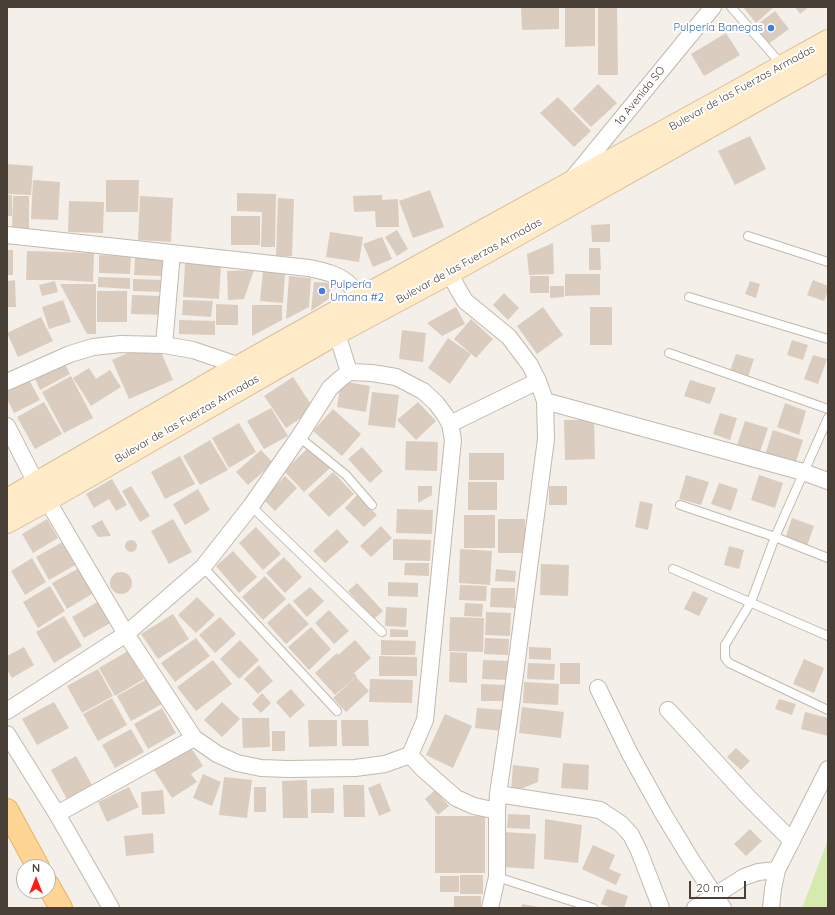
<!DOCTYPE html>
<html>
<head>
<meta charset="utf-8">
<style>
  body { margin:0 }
  #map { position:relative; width:835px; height:915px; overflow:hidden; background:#f4efe8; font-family:Quicksand,sans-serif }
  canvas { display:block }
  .frame { position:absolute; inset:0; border:8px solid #483f36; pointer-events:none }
  .north { position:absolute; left:16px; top:859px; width:40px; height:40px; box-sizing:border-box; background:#fff; border:1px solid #b6b2af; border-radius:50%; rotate:0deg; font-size:11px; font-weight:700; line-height:16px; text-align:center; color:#483f36 }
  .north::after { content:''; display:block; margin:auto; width:14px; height:18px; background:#ff1d14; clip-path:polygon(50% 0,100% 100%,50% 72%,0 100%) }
  .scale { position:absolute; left:689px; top:881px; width:57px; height:18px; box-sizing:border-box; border:2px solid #483f36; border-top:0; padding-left:5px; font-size:12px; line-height:14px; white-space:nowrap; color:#483f36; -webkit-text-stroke:3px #fff; paint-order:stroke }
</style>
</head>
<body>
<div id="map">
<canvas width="835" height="915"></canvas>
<div class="frame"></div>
<div class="north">N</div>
<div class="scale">20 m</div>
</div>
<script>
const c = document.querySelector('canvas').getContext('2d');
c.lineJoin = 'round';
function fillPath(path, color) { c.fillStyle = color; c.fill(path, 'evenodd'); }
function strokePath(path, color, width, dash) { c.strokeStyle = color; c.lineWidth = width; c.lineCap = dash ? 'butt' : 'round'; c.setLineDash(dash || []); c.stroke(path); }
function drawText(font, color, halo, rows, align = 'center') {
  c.font = font + ' Quicksand,sans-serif'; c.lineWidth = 4; c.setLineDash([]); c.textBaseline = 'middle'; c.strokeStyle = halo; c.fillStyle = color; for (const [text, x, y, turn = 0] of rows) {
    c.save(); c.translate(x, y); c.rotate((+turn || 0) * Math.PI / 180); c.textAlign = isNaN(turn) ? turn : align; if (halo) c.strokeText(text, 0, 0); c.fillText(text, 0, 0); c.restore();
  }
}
const green = new Path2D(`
  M828,840V908H802Z`);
const building = new Path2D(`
  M521,7H559V29L522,30Z
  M565,7H595V46L565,47Z
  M598,7H617L618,75H598Z
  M743,7H774L756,23Z
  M795,7H809L800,14Z
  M775,11L789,29L767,45L754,27Z
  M726,33L740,55L704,76L691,54Z
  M598,84L617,103L591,127L573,109Z
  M558,97L591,131L574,147L540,113Z
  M750,136L766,169L735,185L718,151Z
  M7,164L33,166L31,195L7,194Z
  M33,180L60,182L58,220L31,219Z
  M106,180H139L138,212H106Z
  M430,190L444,227L413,238L399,201Z
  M237,193L276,194L275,247H261L262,212L237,211Z
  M7,195H12V216H7Z
  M382,195V200L398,199L399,227H376L375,211L354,212L353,196Z
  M13,196H29V230H12Z
  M140,196L173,198L171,242L138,240Z
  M278,198L294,199L292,256H276Z
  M69,201L104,202L103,233L68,232Z
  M231,216H260V245H231Z
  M610,224V242H592L591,225Z
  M397,230L408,249L397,256L385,237Z
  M330,232L363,237L359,262L326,257Z
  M382,237L392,259L373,267L363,244Z
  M553,243L554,274L529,275L527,254Z
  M589,248H600L601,270H589Z
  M7,250H13V275H7Z
  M27,251L94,253L93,282L59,280H26Z
  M99,255L131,256L130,274L99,273Z
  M135,258L164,259L163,276L134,275Z
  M185,263L221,265L219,299L183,297Z
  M254,270L244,299L228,300L227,271Z
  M263,271L285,273L283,303L260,301Z
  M565,274H600V295L565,296Z
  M289,276L311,278L309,307L286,319Z
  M530,276H549V293H530Z
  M98,277L130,278V289L98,287Z
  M133,279L165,280V292L133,291Z
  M15,280L16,307H7V281Z
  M813,280L828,286V291L824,301L807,295Z
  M55,281L58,292L42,296L39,285Z
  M750,281L760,284L756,298L745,294Z
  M314,282L331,283L330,298L311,311Z
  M60,284H96V334H87Z
  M550,286H564V297L550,298Z
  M97,291H127V322H97Z
  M504,293L519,308L508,320L493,305Z
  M132,295L164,296L163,315L131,314Z
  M63,300L71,322L49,329L42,307Z
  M183,300L213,301L211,317L182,315Z
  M216,304L238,305V325H216Z
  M252,305H282V320L252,336Z
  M456,307L465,324L442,336L427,323Z
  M543,307L563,335L537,354L517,326Z
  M590,307H612V345H590Z
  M41,317L53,341L18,357L7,333Z
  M471,319L493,339L476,358L454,339Z
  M179,320L215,321V335L179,334Z
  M402,330L426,333L423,362L399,359Z
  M448,338L471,354L450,384L428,368Z
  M792,340L808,345L803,360L787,355Z
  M130,352L162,354L173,380L129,399L112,360Z
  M736,354L754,359L748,377L730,371Z
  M813,355L827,359L818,384L804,379Z
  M65,364L70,374L40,390L35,379Z
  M89,368L96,379L110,370L121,387L91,406L73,378Z
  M71,376L93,418L64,433L42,392Z
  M293,377L314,409L286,428L264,396Z
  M28,378L40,400L14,413L7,399V389Z
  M690,380L716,388L710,404L684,396Z
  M341,381L370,386L366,412L337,407Z
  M372,392L399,395L395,428L368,425Z
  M44,402L62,434L35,449L17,417Z
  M418,402L436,421L416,440L397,420Z
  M785,403L806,411L799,435L777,427Z
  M271,408L288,436L264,449L247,421Z
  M333,409L361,434L342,456L313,431Z
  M720,413L737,418L730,440L713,434Z
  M564,420H594L595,459L565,460Z
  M745,421L768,428L760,452L737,445Z
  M239,423L256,452L229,468L212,438Z
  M773,430L803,440L795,465L765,455Z
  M210,440L228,470L200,485L183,456Z
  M406,441L438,442L437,471L405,470Z
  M310,446L330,468L304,492L284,471Z
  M362,447L383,471L370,483L348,459Z
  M261,450L273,463L248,485L236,472Z
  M469,453H504V480H469Z
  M180,456L195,484L165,499L151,472Z
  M333,472L354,494L329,517L308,495Z
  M686,475L709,482L701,505L679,499Z
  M759,475L783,483L775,508L751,500Z
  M285,476L297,488L275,511L263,499Z
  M112,479L127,505L116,511L109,499L94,508L86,494Z
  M468,482H497V510H468Z
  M719,483L738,489L731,511L711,504Z
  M131,486L150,516L140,522L122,491Z
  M418,486H432V495L418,503Z
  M549,486H567V505H549Z
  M198,489L210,510L185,525L173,504Z
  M357,495L377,515L364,527L345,508Z
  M640,501L653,504L648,530L635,527Z
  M397,509L433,510L432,534L396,533Z
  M464,515H495V548H464Z
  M792,518L814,526L807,546L785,539Z
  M47,519L58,538L33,553L22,534Z
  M173,519L192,552L169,564L151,531Z
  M498,519H525V553H498Z
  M102,520L111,536L98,537L91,526Z
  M381,526L392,538L371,557L360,546Z
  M256,527L281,554L263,570L239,543Z
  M337,529L349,542L325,563L313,551Z
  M393,539L431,540L430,561L393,560Z
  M125 546a6 6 0 1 1 12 0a6 6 0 1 1-12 0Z
  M64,541L77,564L49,580L36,557Z
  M729,546L744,550L739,569L724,565Z
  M460,549L492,551L490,585L459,583Z
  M233,551L257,577L239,593L216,566Z
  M284,557L302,577L285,593L266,573Z
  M32,558L46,582L25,595L11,571Z
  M405,563H429V576L404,575Z
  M541,564L569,565L568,596L540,595Z
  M81,567L95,592L67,609L52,583Z
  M496,569L516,571L515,582L495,581Z
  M110 583a11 11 0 1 1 22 0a11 11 0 1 1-22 0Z
  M265,576L286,599L263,620L242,597Z
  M388,582L418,583V597L388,596Z
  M357,583L383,611L374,619L348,591Z
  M460,585L487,586L486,601L459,600Z
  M50,586L65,611L38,628L23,602Z
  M310,587L324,601L307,617L293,601Z
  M491,588H515V608L490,607Z
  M693,591L708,598L699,616L684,609Z
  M197,597L215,615L196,633L178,615Z
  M99,601L112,622L84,638L72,617Z
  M289,603L309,624L286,644L267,623Z
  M465,603L483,604L482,617L464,616Z
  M386,607L407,608L406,627L385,626Z
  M329,610L349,631L334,644L315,623Z
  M486,612L511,613L510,636L485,635Z
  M173,614L189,639L158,659L141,634Z
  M64,616L82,646L54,663L36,632Z
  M220,617L236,634L215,653L199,635Z
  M450,617L484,618L483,652L449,651Z
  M311,627L331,649L309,670L288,647Z
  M390,629L408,630V637H390Z
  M196,638L210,656L175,682L161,663Z
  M485,638L509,639L508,655L484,654Z
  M240,640L259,660L239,679L220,659Z
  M355,640L371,658L354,673L357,676L335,695L315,673L337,653L338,655Z
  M381,640L416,641L415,655H381Z
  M24,647L34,665L12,678L7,670V656Z
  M529,647L551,648V660L529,659Z
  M128,651L144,679L115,696L99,668Z
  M450,652L467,653V683L449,682Z
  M379,656L417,657V676H379Z
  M804,659L824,668L814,693L793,684Z
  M213,660L232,684L196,711L177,687Z
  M483,660L510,661L509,680L482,679Z
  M528,663L555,664L554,680L527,679Z
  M560,663H580V684H560Z
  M259,665L273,681L258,694L244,679Z
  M98,669L113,696L82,713L67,686Z
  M356,677L369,691L346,712L333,698Z
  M147,679L162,704L131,721L117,696Z
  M370,679L413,680L412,703L369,702Z
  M524,682L559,684L558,705L523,703Z
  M481,684L507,685L506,701H481Z
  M291,689L305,705L290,718L276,702Z
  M262,693L271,703L261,713L252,704Z
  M112,698L127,725L98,741L83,714Z
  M779,699L796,704L792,715L775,709Z
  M54,702L69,728L37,745L22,719Z
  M222,702L240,719L222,737L204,720Z
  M522,707L564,712L561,738L519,733Z
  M162,708L176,733L148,749L134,724Z
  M477,708L504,710L502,731L475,728Z
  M805,712L828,718V736L801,729Z
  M445,714L472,726L453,768L426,755Z
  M242,718H269L270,747L243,748Z
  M308,720H337V746L309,747Z
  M341,720H368L369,746H342Z
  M131,729L144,752L115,768L102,745Z
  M272,731H285V751H272Z
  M190,746L203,766L191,774L197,782L172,798L154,770Z
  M736,748L750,761L741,770L727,757Z
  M76,756L92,785L67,799L51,770Z
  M563,763L589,765L588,790L561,788Z
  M513,765L539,768L538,782L511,793Z
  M203,774L221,782L212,806L193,798Z
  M224,777L252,780L247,818L219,815Z
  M307,780L308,818H283L282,781Z
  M380,783L391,811L379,816L368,788Z
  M343,785H364L365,817H344Z
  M129,787L139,807L107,822L98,802Z
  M254,787H266V812H254Z
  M334,788V813H311V789Z
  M163,790L165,814L142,815L141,792Z
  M435,790L449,806L438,815L425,799Z
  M508,814L530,815V829L507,828Z
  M435,816H485V873H435Z
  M545,819L582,825L578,863L544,859Z
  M750,829L762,841L746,856L734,844Z
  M505,832L536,834L534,869L502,867Z
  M153,833L154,853L126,856L124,836Z
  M593,845L615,855L609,869L621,874L616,885L582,869Z
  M460,875H483V894H460Z
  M440,876H459V892H440Z
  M607,889L628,896L624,908H613L601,904Z
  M454,896H481V908H454Z
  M522,904L539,907V908H521Z`);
const lane = new Path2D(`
  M731,7L782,65
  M748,236L828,262
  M689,297L828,339
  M669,353L828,409
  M828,418L775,537L751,602L725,645V658L729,663L828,710
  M299,437L346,475L372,505
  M680,505L775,537L828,558
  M251,506L382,632
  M203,567L337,711
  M673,569L828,636
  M497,877L593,908`);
const street = new Path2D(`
  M572,179L713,7
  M7,235L309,268C323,271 339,274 350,285C354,289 357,294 361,298
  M449,273L458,289L465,301L509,337L530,365L538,381L545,401L546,439L509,720L498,794L497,811V877L490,908
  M334,324L349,372
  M164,345L172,253
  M7,382L70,354L93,347L121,344L164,345L193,350L240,366
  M545,401L803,472L828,481
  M450,424L538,381
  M7,426L36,483
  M598,688L630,754L664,815L692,861L723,908
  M668,710L747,796L792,841
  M7,711L126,634L203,567L251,506L299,437L330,388L340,379L349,372L372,373L396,377L423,391L436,403L445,415L450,424L453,440L425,720L410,755L385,764L355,768L288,769L261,768L237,763L217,754L194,738L126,634L47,500
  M7,734L57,814L111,908
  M410,755L423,769L456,798L474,806L497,811
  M498,794L600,810L621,824L631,835L639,851L661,908
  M57,814L194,738
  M695,908L744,877L758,872L777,870
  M771,908L773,889L777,870L828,769`);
const secondary = new Path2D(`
  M7,500L240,366L361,298L783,66L828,41
  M7,522L47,500L337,333L449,273L828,60`);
const primary = new Path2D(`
  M7,810L38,867
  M48,885L61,908`);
const markers = [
  [771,28,4,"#3f7fe0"],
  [322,291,4,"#3f7fe0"]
];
const shopNames = [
  ["Pulpería Banegas",763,28],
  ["Pulpería",330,285,"left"],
  ["Umana #2",330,298,"left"]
];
const streetNames = [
  ["Bulevar de las Fuerzas Armadas",742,88,-29],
  ["1a Avenida SO",640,96,-51],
  ["Bulevar de las Fuerzas Armadas",469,261,-29],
  ["Bulevar de las Fuerzas Armadas",187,419,-30]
];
fillPath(green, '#d6eaaf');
fillPath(building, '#dacdc0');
strokePath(lane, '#c3b9ad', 10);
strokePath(street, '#c3b9ad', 18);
strokePath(secondary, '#d9c198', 24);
strokePath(primary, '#e8b162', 24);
strokePath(lane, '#fff', 8);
strokePath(street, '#fff', 16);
strokePath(secondary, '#ffebc7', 22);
strokePath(primary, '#ffd596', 22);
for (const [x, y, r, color] of markers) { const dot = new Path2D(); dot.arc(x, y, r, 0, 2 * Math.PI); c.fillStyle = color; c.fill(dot); strokePath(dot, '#fff', 1.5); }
drawText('11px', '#366cbe', '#fff', shopNames, 'right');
drawText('11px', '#483f36', '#fff', streetNames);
</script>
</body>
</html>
